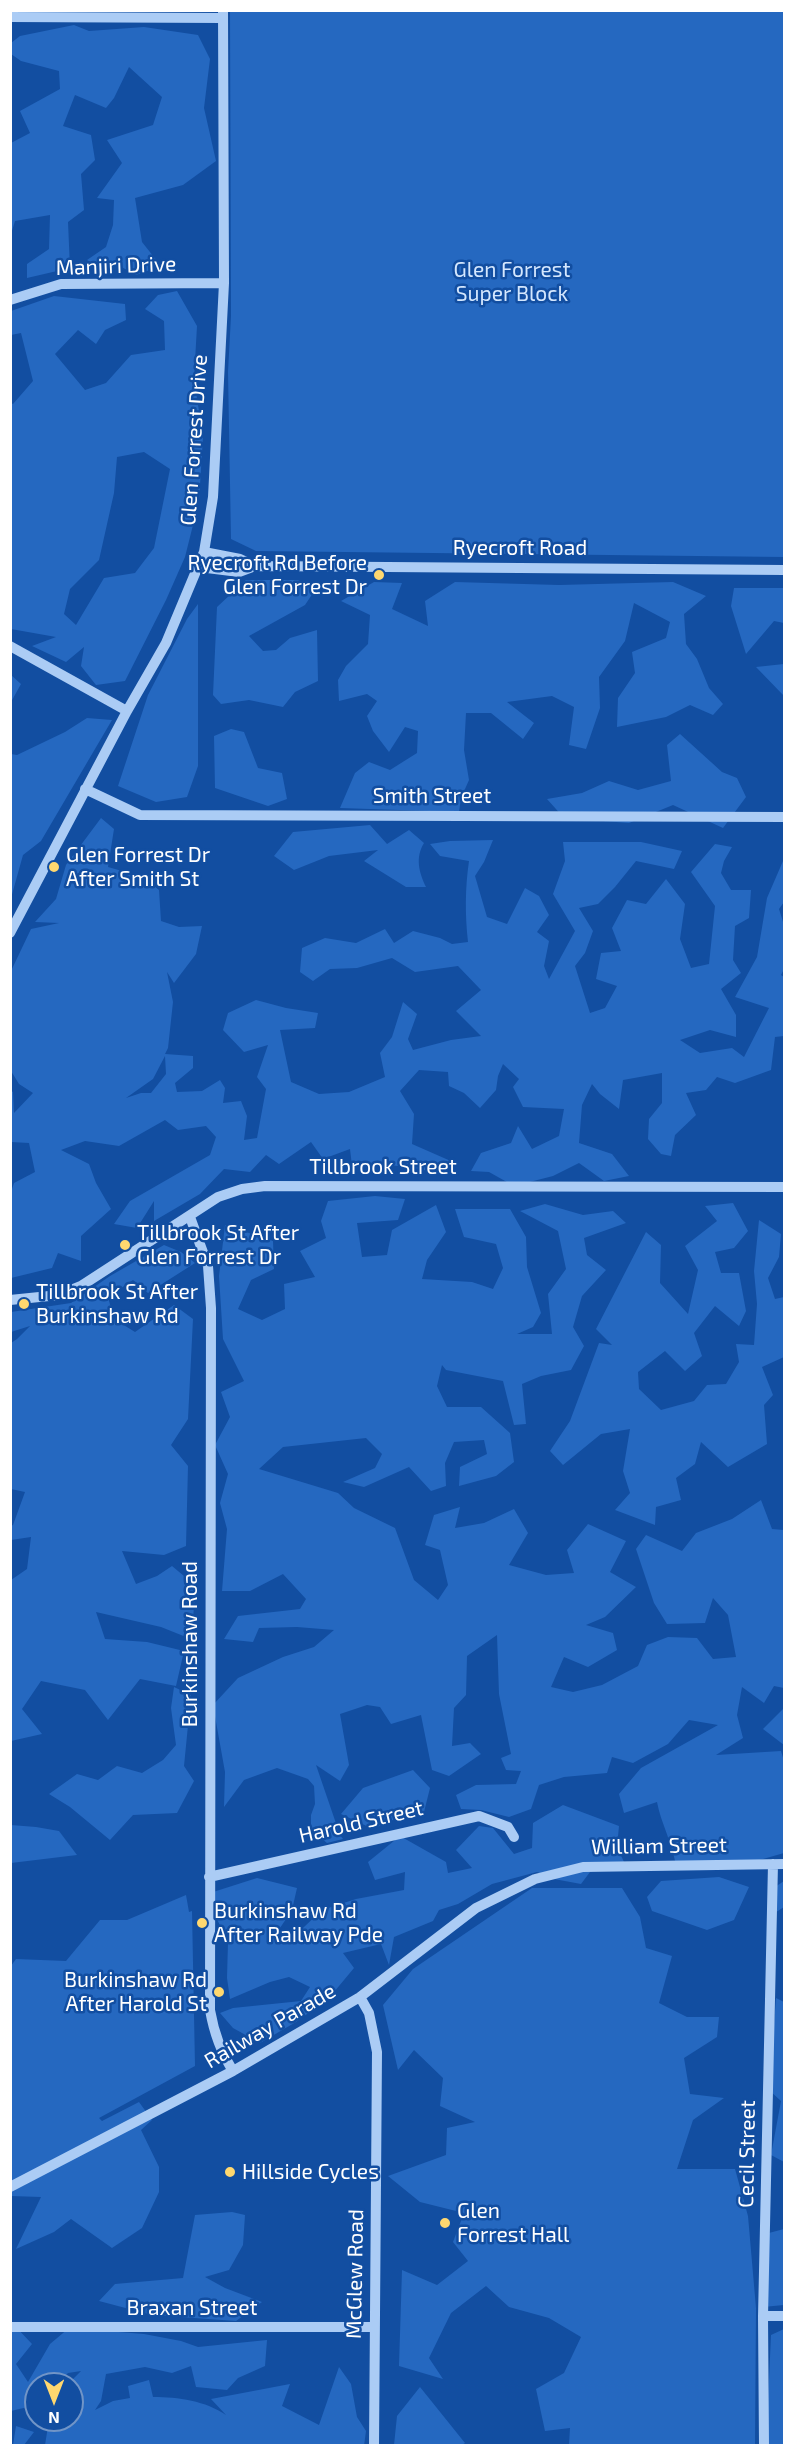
<!DOCTYPE html>
<html>
<head>
<meta charset="utf-8">
<style>
  body { margin:0 }
  #map { position:relative; width:795px; height:2456px; overflow:hidden; background:#124ea1; font-family:"Exo 2",sans-serif }
  canvas { display:block }
  .frame { position:absolute; inset:0; border:12px solid #fff; pointer-events:none }
  .north { position:absolute; left:24px; top:2372px; width:60px; height:60px; box-sizing:border-box; background:#124ea1; border:2px solid #7195c7; border-radius:50%; rotate:180deg; font-size:16px; font-weight:700; line-height:24px; text-align:center; color:#fff }
  .north::after { content:''; display:block; margin:auto; width:21px; height:27px; background:#ffd86f; clip-path:polygon(50% 0,100% 100%,50% 72%,0 100%) }
</style>
</head>
<body>
<div id="map">
<canvas width="795" height="2456"></canvas>
<div class="frame"></div>
<div class="north">N</div>
</div>
<script>
const c = document.querySelector('canvas').getContext('2d');
c.lineJoin = 'round';
function fillPath(path, color) { c.fillStyle = color; c.fill(path, 'evenodd'); }
function strokePath(path, color, width, dash) { c.strokeStyle = color; c.lineWidth = width; c.lineCap = dash ? 'butt' : 'round'; c.setLineDash(dash || []); c.stroke(path); }
function drawText(font, color, halo, rows, align = 'center') {
  c.font = font + ' "Exo 2",sans-serif'; c.lineWidth = 5; c.setLineDash([]); c.textBaseline = 'middle'; c.strokeStyle = halo; c.fillStyle = color; for (const [text, x, y, turn = 0] of rows) {
    c.save(); c.translate(x, y); c.rotate((+turn || 0) * Math.PI / 180); c.textAlign = isNaN(turn) ? turn : align; if (halo) c.strokeText(text, 0, 0); c.fillText(text, 0, 0); c.restore();
  }
}
const green = new Path2D(`
  M230,11H784V557L256,551L231,539L228,372L231,316Z
  M74,25L89,31L144,27L198,35L210,59L204,108L216,161L183,185L135,198L142,242L161,266L136,275L116,264L103,269L87,260L106,247L113,225L114,200L97,198L122,163L107,140L153,125L162,97L129,67L114,98L106,108L75,95L63,126L91,135L95,160L81,174L84,210L68,222L70,268L27,278V264L49,249L50,215L15,221L11,234V143L30,133L20,111L60,89L59,71L21,61L11,54V43L20,36Z
  M177,291L197,326L194,379L203,437L199,501L185,557L166,600L125,681L96,685L81,666L84,647L66,662L32,646L56,637L11,629V403L13,404L33,381L21,333L11,335V311L54,296L125,304L126,320L105,330L96,344L78,330L55,354L85,390L106,383L131,355L165,350L164,321L145,309L158,295ZM144,452L170,469L154,548L135,573L104,578L76,625L64,614L70,589L99,560L114,493L117,457Z
  M246,580H297L317,587L305,605L249,636L263,651L276,650L290,638L317,630L318,681L295,692L283,707L249,700L221,704L213,695L217,607Z
  M374,582L402,583L392,609L428,626L425,601L455,582L559,585L673,582L706,596L684,614L686,644L697,659L709,688L723,704L713,715L690,705L666,717L617,727L618,698L635,673L632,652L666,638L670,622L634,603L625,641L599,677L600,708L586,749L569,745L574,707L552,696L507,702L534,723L523,739L491,713H466L464,750L469,780L461,798L459,812L340,808L355,773L369,762L390,770L417,753L418,731L405,727L389,752L373,731L367,716L377,701L367,694L339,701L338,680L346,666L368,644L370,615L341,601Z
  M734,588H784V623L774,621L746,654L731,606Z
  M198,604V766L187,797L156,802L118,786L148,695L187,619Z
  M784,664V696L756,667Z
  M11,675L21,684L11,702Z
  M87,718L112,720L41,841L23,855L11,898V754L17,755L65,732Z
  M231,729L244,732L258,768L282,773L287,799L268,806L215,788L214,736Z
  M680,734L722,772L737,778L746,797L723,828L673,805L629,823L564,818L547,799L582,793L609,781L638,790L671,781L667,745Z
  M101,818L114,829L108,867L143,877L159,890L161,921L179,927L202,926L196,954L174,983L167,972L173,1002L168,1048L165,1054L193,1056V1068L175,1083L177,1092L202,1091L220,1080L225,1088L223,1103L241,1101L247,1116L244,1140L257,1138L266,1089L257,1077L268,1045L244,1052L223,1030L228,1013L256,1000L286,1008L318,1013L315,1028L280,1030L291,1082L319,1094L349,1092L385,1077L380,1053L392,1037L403,1002L417,1014L408,1039L413,1050L451,1040L481,1036L456,1011L481,990L458,966L415,972L392,958L357,968L330,969L313,981L300,972L302,948L325,938L356,943L385,929L394,943L413,931L440,938L452,944L468,942C465,915 465,888 469,861L440,856L430,844L450,841L493,840L484,862L475,876L487,917L507,924L525,888L539,896L549,915L537,932L549,941L544,966L549,979L575,931L553,894L565,861L563,842H641L682,851L674,869L636,861L615,887L598,904L579,908L593,931L585,953L575,966L590,1013L605,1008L617,986L596,979L601,953L621,951L612,928L627,900L646,904L666,879L685,904L680,939L691,968L709,964L715,906L691,872L715,844L732,847L724,861L721,873L731,890H751L749,918L735,926L733,960L741,973L721,989L736,1015V1037L710,1030L680,1040L700,1053L732,1048L744,1057L769,1008L735,997L757,957L767,898L783,861L784,902L779,909L784,925V969L781,975L784,977V1036L775,1037L771,1070L735,1083L717,1077L706,1090L686,1093L696,1115L675,1135L671,1156L661,1154L648,1139L649,1119L662,1103V1073L623,1080L619,1109L600,1094L592,1084L582,1105L579,1143L612,1154L629,1176L604,1181L579,1163L553,1176L514,1186L489,1172L471,1171L481,1153L511,1143L518,1126L532,1149L559,1136L564,1109L523,1107L513,1087L519,1079L503,1064L498,1076L496,1090L480,1108L464,1093L449,1086L448,1072L419,1070L400,1091L414,1114L412,1144L453,1162L450,1174L378,1163L352,1166L350,1149L323,1159L311,1142L279,1164L266,1155L250,1172L224,1169L200,1194L154,1221V1201L137,1228L114,1224L130,1201L210,1155L216,1137L206,1126L178,1130L165,1120L119,1146L85,1141L61,1150L89,1164L96,1183L111,1209L81,1236V1261L58,1253L52,1268L11,1278V1192L14,1183L35,1172L29,1143L11,1142L10,1090L13,1092L14,1113L33,1093L19,1084L11,1071V971L31,929L59,923L35,922L56,899L66,865ZM165,1056L166,1074L151,1093H141L126,1098L153,1079Z
  M370,825L387,844L409,830L424,843C415,858 419,872 426,887H406L364,861L378,850L329,856L294,870L274,856L293,832Z
  M375,1196L405,1199L398,1220L357,1223L362,1257L387,1255L392,1230L436,1205L446,1232L427,1260L422,1279L472,1282L493,1289L503,1268L496,1244L464,1237L455,1209H510L526,1237L527,1267L541,1313L533,1327L517,1334H552L548,1294L566,1269L558,1231L520,1211L545,1204L583,1215L613,1211L626,1223L584,1238L587,1255L606,1270L582,1296L573,1327L584,1346L571,1370L541,1376L522,1384L526,1424L514,1425L503,1381L446,1370L442,1365L437,1386L447,1407H481L510,1433L514,1462L496,1476L459,1486L460,1467L487,1454L484,1440L454,1442L445,1463L446,1486L431,1491L409,1467L364,1487L343,1482L375,1468L382,1454L366,1438L283,1447L259,1469L338,1493L354,1508L395,1528L414,1580L438,1600L448,1585L440,1550L425,1545L434,1515L460,1507L455,1528L484,1523L514,1509L528,1533L509,1565L546,1575L574,1573L567,1550L588,1524L626,1541L610,1572L636,1587L605,1617L586,1625L613,1633L617,1650L588,1667L564,1657L551,1687L573,1692L602,1685L638,1666L647,1645L668,1637L697,1638L713,1659L736,1657L728,1615L713,1598L705,1623L667,1624L654,1603L636,1549L646,1535L682,1551L696,1533L732,1519L761,1500L772,1529L784,1530V1688L774,1686L764,1703L742,1687L737,1715L743,1738L716,1755L781,1751L784,1761V1853L749,1863L675,1861C671,1840 661,1823 657,1802L624,1813L619,1794L641,1768L718,1725L689,1720L668,1744L633,1763L612,1757L607,1773L564,1777L539,1785L531,1809L509,1817L481,1810L461,1809L456,1795L476,1785L516,1784L521,1771L506,1770L501,1758L511,1754L499,1694L497,1635L467,1656L466,1695L454,1708L452,1746L470,1743L481,1754L449,1776L432,1770L421,1715L391,1724L380,1707L367,1705L340,1714L349,1765L340,1781L316,1765L340,1835L343,1839L327,1843L311,1830V1815L315,1804L314,1786L308,1779L277,1768L244,1780L224,1807L225,1772L213,1705L238,1678L283,1657L314,1647L334,1630L297,1627L259,1628L253,1642L224,1639L238,1616L300,1609L306,1599L283,1574L250,1591H222L227,1529L220,1503L228,1474L215,1445L230,1417L221,1392L244,1381L223,1339L219,1276L225,1225L273,1241L274,1269L251,1280L238,1309L262,1320L285,1309L284,1284L315,1277L300,1251L326,1238L321,1221L328,1201Z
  M733,1203L748,1231L734,1248L715,1252L721,1273H739L746,1311L739,1326L715,1306L694,1333L702,1356L685,1371L665,1351L638,1372L639,1389L661,1410L694,1401L707,1385L726,1384L739,1362L736,1344L754,1345L757,1304L754,1271L759,1220L781,1234L779,1257L768,1278L775,1299L784,1297V1357L762,1367L773,1395L764,1405L767,1444L728,1467L701,1442L695,1464L676,1478L681,1500L656,1507L655,1525L615,1510L630,1493L623,1471L630,1429L601,1434L563,1465L550,1451L570,1421L599,1343L612,1345L596,1329L646,1232L661,1245L660,1283L688,1314L698,1270L685,1246L717,1221L705,1206Z
  M164,1245L181,1252L195,1263L148,1293L133,1280L108,1297L114,1319L135,1332L174,1305L193,1319L188,1419L171,1445L188,1466L186,1546L164,1555L122,1551L136,1584L157,1576L172,1566L196,1586L191,1639L161,1627L96,1612L105,1639L147,1642L184,1651L176,1686L140,1679L108,1720L85,1690L41,1681L22,1709L42,1734L11,1741V1580L27,1569L31,1537L11,1540V1526L13,1525L25,1492L11,1489V1343L17,1339L30,1326L11,1332V1312L71,1303L110,1276Z
  M174,1687L191,1695L184,1766L194,1781L177,1813L133,1815L110,1840L70,1807L49,1794L77,1774L98,1780L117,1766L142,1773L163,1760L176,1745L171,1708Z
  M784,1708V1745L763,1729Z
  M413,1770L430,1788L424,1812L397,1818L373,1829L341,1814L363,1788Z
  M563,1805L619,1826L617,1847L624,1862L590,1872L581,1884L554,1879L537,1872L492,1884L458,1904L439,1910L433,1921L394,1937L389,1965L381,1944L343,1953L354,1968L329,1998L296,2022L260,2043L233,2028L220,2013L233,2008L301,2001L310,1987L289,1977L270,1982L230,1999L227,1978L228,1942L214,1913L210,1893L257,1878L297,1888L292,1910L278,1931L286,1944L322,1910L356,1899L404,1890L405,1872L375,1880L368,1862L400,1836L446,1862L448,1873L472,1868L456,1850L479,1826L493,1828L514,1854L532,1848L533,1823Z
  M11,1825L36,1827L59,1831L77,1855L11,1863Z
  M719,1877L749,1887L734,1920L707,1930L652,1911L647,1897L661,1881Z
  M784,1881V1907L770,1916L772,1889Z
  M532,1888H622L640,1917L646,1948L672,1956L659,2003L687,2017H719L717,2037L684,2058L690,2094L724,2098L693,2120L677,2169H735L748,2216L756,2308L755,2445H569L570,2428L545,2431L536,2389L564,2373L581,2337L549,2318L509,2307L486,2286L451,2313L429,2358L443,2379L399,2366L402,2270L437,2285L468,2261L453,2242L464,2213L420,2202L388,2176L446,2155L447,2128L475,2122L440,2106L443,2078L414,2050L398,2070L383,2005L413,1969Z
  M186,1895L189,1912L192,1911L195,2066L99,2118L102,2121L139,2102L152,2120L141,2130L159,2167V2192L142,2228L112,2248L71,2219L54,2232L16,2249L41,2197L11,2196V1966L16,1959L66,1961L100,1920H127Z
  M776,1998L784,2002V2162L771,2155L781,2101L769,2090Z
  M232,2212L245,2215L243,2245L229,2270L205,2277L225,2288L262,2302L236,2321L152,2315L99,2301L115,2284L183,2278L195,2215Z
  M784,2229V2305L763,2307L765,2234Z
  M15,2326L32,2344L16,2364L28,2382L50,2344L69,2328L144,2334L181,2341L198,2347L267,2340L265,2366L238,2378L227,2390L196,2387L191,2366L172,2373L145,2367L106,2374L101,2401L95,2410L113,2401L130,2398L128,2386L149,2380L153,2397C178,2397 206,2401 226,2415L211,2399L290,2384L282,2406L319,2425L339,2367L351,2384L357,2417L366,2431L364,2446L45,2445L49,2420H72V2384H68L81,2371L68,2373L57,2384H36V2405L11,2411V2328Z
  M784,2329V2445L766,2446L771,2335Z
  M420,2387L465,2443L462,2445H394L397,2416Z
  M16,2426L34,2432L24,2445H13Z`);
const minor = new Path2D(`
  M10,17L223,18
  M10,300L61,284L224,283
  M204,552L240,559L255,566
  M199,567L239,572L255,566L784,570
  M10,646L127,711
  M85,789L140,815L784,817
  M10,933L127,711L166,643L204,552L213,497L224,283L223,10
  M190,1217L208,1266L211,1308L210,2010C214,2033 220,2051 233,2071
  M10,1300L59,1295L81,1286L218,1197L242,1189L265,1186L784,1187
  M209,1877L479,1816L508,1827L514,1837
  M360,1997L369,2013L377,2052L374,2446
  M10,2187L233,2071L360,1997L476,1908L535,1879L583,1867L784,1864
  M763,2316H784
  M10,2327H374
  M764,2446L763,2316L773,1864`);
const markers = [
  [379,575,6,"#ffd86f"],
  [54,867,6,"#ffd86f"],
  [125,1245,6,"#ffd86f"],
  [24,1304,6,"#ffd86f"],
  [202,1923,6,"#ffd86f"],
  [219,1992,6,"#ffd86f"],
  [230,2172,6,"#ffd86f"],
  [445,2223,6,"#ffd86f"]
];
const streetNames = [
  ["Manjiri Drive",116,266,-2],
  ["Glen Forrest Drive",194,440,-86],
  ["Ryecroft Road",520,548],
  ["Smith Street",432,796],
  ["Tillbrook Street",383,1167],
  ["Burkinshaw Road",190,1644,-90],
  ["Harold Street",361,1822,-13],
  ["William Street",659,1846,-1],
  ["Railway Parade",270,2026,-30],
  ["Cecil Street",747,2154,-89],
  ["McGlew Road",355,2274,-89],
  ["Braxan Street",192,2308]
];
const parkNames = [
  ["Glen Forrest",512,270],
  ["Super Block",512,294]
];
const poiNames = [
  ["Ryecroft Rd Before",367,563,"right"],
  ["Glen Forrest Dr",367,587,"right"],
  ["Glen Forrest Dr",66,855],
  ["After Smith St",66,879],
  ["Tillbrook St After",137,1233],
  ["Glen Forrest Dr",137,1257],
  ["Tillbrook St After",36,1292],
  ["Burkinshaw Rd",36,1316],
  ["Burkinshaw Rd",214,1911],
  ["After Railway Pde",214,1935],
  ["Burkinshaw Rd",207,1980,"right"],
  ["After Harold St",207,2004,"right"],
  ["Hillside Cycles",242,2172],
  ["Glen",457,2211],
  ["Forrest Hall",457,2235]
];
fillPath(green, '#2568c0');
strokePath(minor, '#abccf5', 10);
for (const [x, y, r, color] of markers) { const dot = new Path2D(); dot.arc(x, y, r, 0, 2 * Math.PI); c.fillStyle = color; c.fill(dot); strokePath(dot, '#124ea1', 2); }
drawText('21px', '#fff', '#124ea1', streetNames);
drawText('21px', '#d4e7fe', '#124ea1', parkNames);
drawText('21px', '#fff', '#124ea1', poiNames, 'left');
</script>
</body>
</html>
